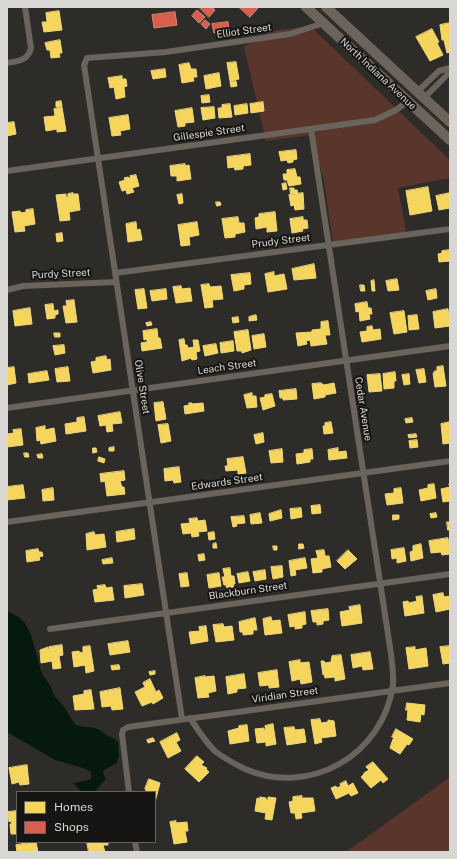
<!DOCTYPE html>
<html>
<head>
<meta charset="utf-8">
<style>
  body { margin:0 }
  #map { position:relative; width:457px; height:859px; overflow:hidden; background:#2d2c28; font-family:"Public Sans",sans-serif }
  canvas { display:block }
  .frame { position:absolute; inset:0; border:8px solid #d8d7d3; pointer-events:none }
  .legend { position:absolute; left:16px; top:791px; width:140px; height:52px; box-sizing:border-box; background:#161513; border:1px solid #646360; margin:0; padding:5px 7px; list-style:none; font-size:12px; color:#d8d7d3 }
  .legend li { display:flex; align-items:center; gap:8px; height:20px }
  .legend b { width:20px; border:1px solid #646360 }
</style>
</head>
<body>
<div id="map">
<canvas width="457" height="859"></canvas>
<div class="frame"></div>
<ul class="legend">
<li><b style="height:11px;background:#f6d55c"></b>Homes</li>
<li><b style="height:11px;background:#d6604d"></b>Shops</li>
</ul>
</div>
<script>
const c = document.querySelector('canvas').getContext('2d');
c.lineJoin = 'round';
function fillPath(path, color) { c.fillStyle = color; c.fill(path, 'evenodd'); }
function strokePath(path, color, width, dash) { c.strokeStyle = color; c.lineWidth = width; c.lineCap = dash ? 'butt' : 'round'; c.setLineDash(dash || []); c.stroke(path); }
function drawText(font, color, halo, rows, align = 'center') {
  c.font = font + ' "Public Sans",sans-serif'; c.lineWidth = 4; c.setLineDash([]); c.textBaseline = 'middle'; c.strokeStyle = halo; c.fillStyle = color; for (const [text, x, y, turn = 0] of rows) {
    c.save(); c.translate(x, y); c.rotate((+turn || 0) * Math.PI / 180); c.textAlign = isNaN(turn) ? turn : align; if (halo) c.strokeText(text, 0, 0); c.fillText(text, 0, 0); c.restore();
  }
}
const green = new Path2D(`
  M310,26L450,160V180L449,178L398,188L406,232L333,244L324,180L311,135L266,141L244,47L271,31Z
  M450,777V852H346L446,780Z`);
const water = new Path2D(`
  M7,611L19,617L25,623L31,635L42,674L50,685L55,697L62,704L75,724C81,728 87,726 94,728C99,729 101,731 105,734C109,737 113,737 118,742L119,755L117,763L104,770L103,773L106,779L94,792H82L73,783C80,781 85,782 91,779V772L83,768L55,760L7,732Z`);
const homes = new Path2D(`
  M59,11L62,30L44,32L42,22H47L46,13Z
  M450,23V52L447,53L444,40H442L440,25Z
  M432,29L439,42L437,43L443,55L430,61L416,37Z
  M60,40L62,53H59L60,57L51,58L50,50H47L45,43Z
  M236,62L239,79L230,81L227,63Z
  M189,63L191,69H196L197,77H193L194,81L182,83L179,65Z
  M165,69L166,77L153,79L151,71Z
  M219,73L221,86L206,89L204,76Z
  M122,76V79H126L127,86L124,87L125,97L116,99L114,87L110,88L108,78Z
  M236,81L237,86L231,87L230,82Z
  M209,95L210,102L202,103L201,96Z
  M61,101L62,106L56,107V102Z
  M263,102L264,111L251,113L250,104Z
  M230,104L232,117L219,118L218,108H222V105Z
  M247,104L248,113L235,115L234,106Z
  M62,107L66,131L57,132V129L46,131L44,117L55,116L54,109Z
  M214,107L215,118L203,120L201,108Z
  M192,108L194,122L185,123V126L178,127L175,111Z
  M128,115L130,129L120,131L121,135L112,136L109,118Z
  M14,122L16,134L7,136V123Z
  M296,150L297,159L293,160V162L288,163L287,160L281,161L279,152Z
  M250,154L251,165L243,166V169L235,170L234,167L228,168L227,157Z
  M185,164V166L189,165L191,179L177,181V176H171L170,166Z
  M295,169L297,177H300L301,184L289,186L287,180H284L283,174H287V170Z
  M136,175L139,186L132,188L134,192L127,194L126,190L122,191L119,182L125,180L124,178L128,177L129,178H131L130,176Z
  M286,183L287,189L283,190L282,184Z
  M428,187L432,211L410,215L406,191Z
  M290,188H294V190H297L298,193L291,194Z
  M73,193V194H78L80,210L69,212L70,220L60,221L56,195L66,194V197H68V194Z
  M303,193L304,209L295,210L294,205L291,206L289,195Z
  M450,193V208L439,210L436,196Z
  M182,194L183,203L179,204L177,195Z
  M216,202H220L221,205L217,206Z
  M33,209L35,224L24,226L25,231L15,232L12,212L20,211L21,213L26,212V210Z
  M275,212L277,231L267,232V227L256,229L255,218L259,217V214Z
  M238,217L239,223H244L245,232L235,234V237L225,238L222,219Z
  M303,217V220H307L308,228L302,229L303,231L292,233L290,219Z
  M136,222L137,230L140,229L142,240L128,242L126,224Z
  M197,222L199,235L189,237L190,245L181,246L178,225Z
  M62,233L63,241L57,242L56,234Z
  M450,250V261L439,262L438,254L442,253V251Z
  M314,264L316,278L294,280L292,269Z
  M274,272V276L284,274L287,289L268,292L265,274Z
  M250,273L251,284L244,285V289L234,291L231,275Z
  M397,279L399,290L388,291L386,281Z
  M374,280L375,291H372L371,281Z
  M209,284L210,287L221,286L223,299L212,300L213,307L205,308L201,285Z
  M360,285H364L365,291H361Z
  M181,286L182,289L190,288L192,301L176,303L173,287Z
  M144,289L147,308L138,309L135,290Z
  M166,289L167,299L152,301L150,291Z
  M436,289L437,298L428,300L426,291Z
  M74,300L77,322L66,323L63,306H67L66,301Z
  M367,302L368,308H371L372,314H369L370,319L360,321L359,311L356,312L355,304Z
  M53,304L54,311L58,310V314L55,315V318L47,319L45,305Z
  M30,308L32,324L15,326L13,311Z
  M448,309L450,326L435,328L433,312Z
  M404,311L407,332L394,334L390,313Z
  M256,315L257,320L249,321V317Z
  M417,315L419,329L409,330L408,316Z
  M238,317L239,322L233,323L232,318Z
  M328,321L330,335H325L327,344L311,346L310,340L306,341L307,344L298,346L296,333L312,332V330L321,329V322Z
  M151,322L152,325L147,326L146,323Z
  M372,326L373,330L380,329L381,339L362,342L360,332L367,331V327Z
  M157,329L158,338H160L162,348L142,351L141,343L147,342V339L144,340L143,331Z
  M248,330L251,350L242,353V351H237L234,332Z
  M54,333H60V337H55Z
  M264,334L266,347L254,349L252,336Z
  M184,339L185,345H187L188,348L194,347L193,340H198L200,351L196,352L197,359L192,360L191,358L182,361L179,340Z
  M233,341L234,351L221,353L220,343Z
  M216,344L218,353L205,356L203,346Z
  M64,345L65,353L55,355L53,346Z
  M106,356L107,360L110,359L111,370L93,373L91,362L96,361V358Z
  M443,366L446,386L435,387L433,373H435L434,371H437V367Z
  M14,367L16,383L7,385V368Z
  M68,367L70,381L57,382L55,369Z
  M424,369L426,382L419,383L416,370Z
  M47,371L49,380L29,383L28,374Z
  M395,372L396,381H394V388L384,389L383,374Z
  M380,374L382,391L369,392L367,375Z
  M409,374L410,384L404,385L402,375Z
  M321,383L324,385L334,383L336,393L325,395V397L314,399L312,384Z
  M296,389L297,399L283,400V398H280L279,391Z
  M252,393V396H256L257,407L247,408L244,395Z
  M272,394L275,406L263,410L260,398L265,397V395Z
  M163,402L166,419L156,421L154,403Z
  M189,403H192V404L203,403L204,411L185,414L184,406L189,405Z
  M120,412L122,423L112,424L113,431L107,432L106,425L100,426L98,416Z
  M84,417L86,431L66,434L65,424L77,422V418Z
  M412,418L413,422L406,423L405,419Z
  M331,422L333,433L324,434L323,426H325V423Z
  M450,422V443L443,444L441,424Z
  M168,424L171,441L161,443L158,425Z
  M45,426V430L54,428L56,441L41,444L40,440L37,441L36,428Z
  M21,429L23,445L7,447V434L14,433L13,430Z
  M263,433L264,442L256,444L254,435Z
  M416,434L417,437L409,438L408,435Z
  M417,440L418,447L410,448L409,441Z
  M114,447V451H109V448Z
  M93,448H96L97,452L93,453Z
  M338,448V452L346,451L347,458L329,460L328,450Z
  M282,449L283,462L271,463L269,451Z
  M312,449L313,459H310V462L297,464L296,454L304,453V450Z
  M24,453H28L29,457H25Z
  M42,454L43,458H38L37,455Z
  M99,457L105,459L104,463L98,461Z
  M243,457L246,473L238,474V470L226,471L225,466H228L227,459Z
  M179,467L181,482L174,483L173,480L165,481L164,469Z
  M124,471L125,480L120,481L122,487H124L125,494L107,496L105,481L101,482L100,474Z
  M434,484L436,498L421,501L419,490L428,488V485Z
  M449,484H450V501L443,502L441,489L450,487Z
  M23,485L25,498L7,500V487Z
  M53,488L54,500L43,501L42,490Z
  M401,488L403,503L387,505L385,494L394,493V489Z
  M320,505L321,513L312,514L311,506Z
  M301,508L302,517L291,519L290,509Z
  M281,510L282,518L270,521L269,514Z
  M260,513L262,523L251,524L250,515Z
  M436,513L437,517L431,518L430,514Z
  M393,515H399V519L393,520Z
  M244,516L245,523L236,524L237,526L233,527L231,517Z
  M197,518L198,521L205,520L207,531L198,532L199,536L192,537L191,533L183,534L181,524L190,523L189,519Z
  M447,522H450V530H448Z
  M134,529L135,539L117,542L116,532Z
  M94,532L95,535L104,534L106,547L87,550L86,534Z
  M214,532L215,539L209,540L208,533Z
  M448,538L450,554L442,555L441,552L431,553L429,541Z
  M216,543L217,548H213V544Z
  M299,544H303L304,548L299,549Z
  M421,544L423,558L411,561L410,552L413,551V546Z
  M273,546H277V550H274Z
  M404,548L406,561L397,563V558L392,559L391,550Z
  M38,549L39,552H42L43,556L39,557L40,560L27,562L26,551Z
  M324,550L325,556H329L331,567L322,569V572L313,573L311,559L318,558L316,551Z
  M348,550L357,559L345,569L337,561Z
  M204,554L205,560L199,561L198,555Z
  M112,558L113,563L103,564L102,560Z
  M305,558L307,568L295,570L296,575L291,576L289,561Z
  M282,566L283,577L273,579L271,567Z
  M230,568L231,576H234L235,584H233L234,587L227,588L226,585H224L222,577H225L223,569Z
  M265,570L266,579L255,581L253,572Z
  M248,572L250,581L239,583L237,574Z
  M187,573L189,586L181,587L179,574Z
  M219,573L221,586L209,588L207,575Z
  M142,584L144,595L125,598L124,586Z
  M105,585L106,588L112,587L114,600L95,602L93,590L98,589L97,586Z
  M443,593L444,597L450,596V609L436,612L433,595Z
  M422,596L424,613L405,616L403,602L408,601L409,603L417,601L416,597Z
  M360,605L362,623L342,626L340,612L350,610L349,607Z
  M328,609L329,620L323,621V624L317,625V622H313L311,611Z
  M305,612L306,624L302,625V628L295,629V626L290,627L288,615Z
  M271,617L272,621L280,620L282,633L265,635L263,619Z
  M255,618L257,630H253V634L243,635V632H240L239,622Z
  M223,624L224,627L232,626L234,640L216,642L213,625Z
  M206,626L208,641L191,644L189,632L200,631L199,627Z
  M128,641L130,652L110,655L108,644Z
  M62,645L63,655L59,656L61,668L53,669L52,661L41,663L40,650L48,647V649H50L49,647Z
  M90,646L94,671L86,673L85,665L74,667L72,652L79,651V652L83,653V647Z
  M450,646V663L443,664L440,647Z
  M415,647V650L426,648L428,666L409,669L406,648Z
  M370,652L373,669L363,670L362,666L353,668L351,655Z
  M341,655L345,679L335,681V677L325,678L324,674L323,675L321,661H324L325,663L331,662L332,656Z
  M300,660V663L309,662L312,682L301,684L300,679L292,681L289,662Z
  M119,665L120,669L112,670L111,666Z
  M277,670L279,687L269,688V685L260,686L258,673Z
  M155,671V674L150,675L149,672Z
  M244,674L246,688L237,689V692L228,694L226,677Z
  M205,676V677L214,676L216,691L208,693L209,697L198,698L195,678Z
  M150,679L156,692L159,690L163,698L153,704L152,702L142,706L135,692L145,687L143,683Z
  M120,688L123,709L112,710L111,706L102,707L100,692Z
  M91,690L94,709L75,710L73,696L84,694V691Z
  M407,703L425,705L424,715L421,714L420,722L407,720L408,710H406Z
  M320,719L321,723L328,722V720L334,721L336,736L321,738L322,742L315,744L311,720Z
  M273,724L276,744L266,746V742L257,743L255,729L264,728V730H266L265,726Z
  M247,725L249,741L230,744L228,731L239,728V726Z
  M294,727L295,730L304,729L306,742L287,745L284,728Z
  M396,729L413,739L409,745L407,744L400,754L390,748L393,739L395,738L392,737Z
  M177,733L180,740L176,742L181,751L168,758L160,742Z
  M153,738L155,741L148,743L147,740Z
  M197,756L204,762L201,765L207,768L206,769L209,772L199,782L185,769Z
  M373,762L388,779L383,783L381,780L371,788L361,777L364,774V773L369,770L366,767Z
  M27,765L29,784L20,785L19,782L12,784L9,768Z
  M149,779L160,783L155,802V792H146V790L145,789Z
  M346,781L348,786L353,783L358,793L351,796L349,793L336,799L331,788L336,786L337,788L341,786L340,784Z
  M302,796V800L303,798H313L315,811L301,813L302,818L296,819L295,813H291L289,802L293,801V797Z
  M260,797L266,798V800H268V797L276,798L272,820L265,819L266,813L255,811L257,798L260,799Z
  M17,811V834H11L10,824H12L11,821L9,822L8,812Z
  M176,821V823L187,822L188,831H185L187,842L174,844L170,822Z
  M36,842L38,852H17L16,845Z
  M87,842H108V845H103L105,852H89Z`);
const shops = new Path2D(`
  M199,7H212L215,10L209,17Z
  M239,7H259L250,17Z
  M197,10L205,17L199,23L192,16Z
  M175,12L177,25L154,28L152,15Z
  M205,20L210,24L206,29L201,24Z
  M228,22L229,31L214,33L212,24Z`);
const minor = new Path2D(`
  M7,63C18,61 28,61 31,48L25,7
  M417,92L439,71L450,68
  M424,98L447,75L450,69
  M7,171L375,120L396,110L408,101
  M115,273L450,229
  M7,290L23,286L116,282
  M7,408L450,346
  M7,522L450,461
  M50,629L450,574
  M190,718C198,730 206,743 216,752C225,759 235,764 245,769C310,797 383,755 393,685C394,675 392,664 391,654L311,129
  M182,719L84,65L87,58L166,52L290,34L324,23
  M129,792L122,734L123,730L128,727L450,683
  M135,842L137,852`);
const primary = new Path2D(`
  M306,7L450,140
  M326,7L450,122`);
const streetNames = [
  ["Elliot Street",244,31,-8],
  ["North Indiana Avenue",378,74,43],
  ["Gillespie Street",209,133,-8],
  ["Prudy Street",281,241,-7],
  ["Purdy Street",61,274,-3],
  ["Leach Street",227,367,-8],
  ["Olive Street",142,387,81],
  ["Cedar Avenue",363,409,81],
  ["Edwards Street",227,482,-8],
  ["Blackburn Street",248,591,-8],
  ["Viridian Street",285,695,-8]
];
fillPath(green, '#5a352c');
fillPath(water, '#05190e');
fillPath(homes, '#f6d55c');
strokePath(homes, '#edd680', 1);
fillPath(shops, '#d6604d');
strokePath(shops, '#d78475', 1);
strokePath(minor, '#6b645d', 6);
strokePath(primary, '#6c635b', 10);
drawText('10px', '#d8d7d3', '#161513', streetNames);
</script>
</body>
</html>
